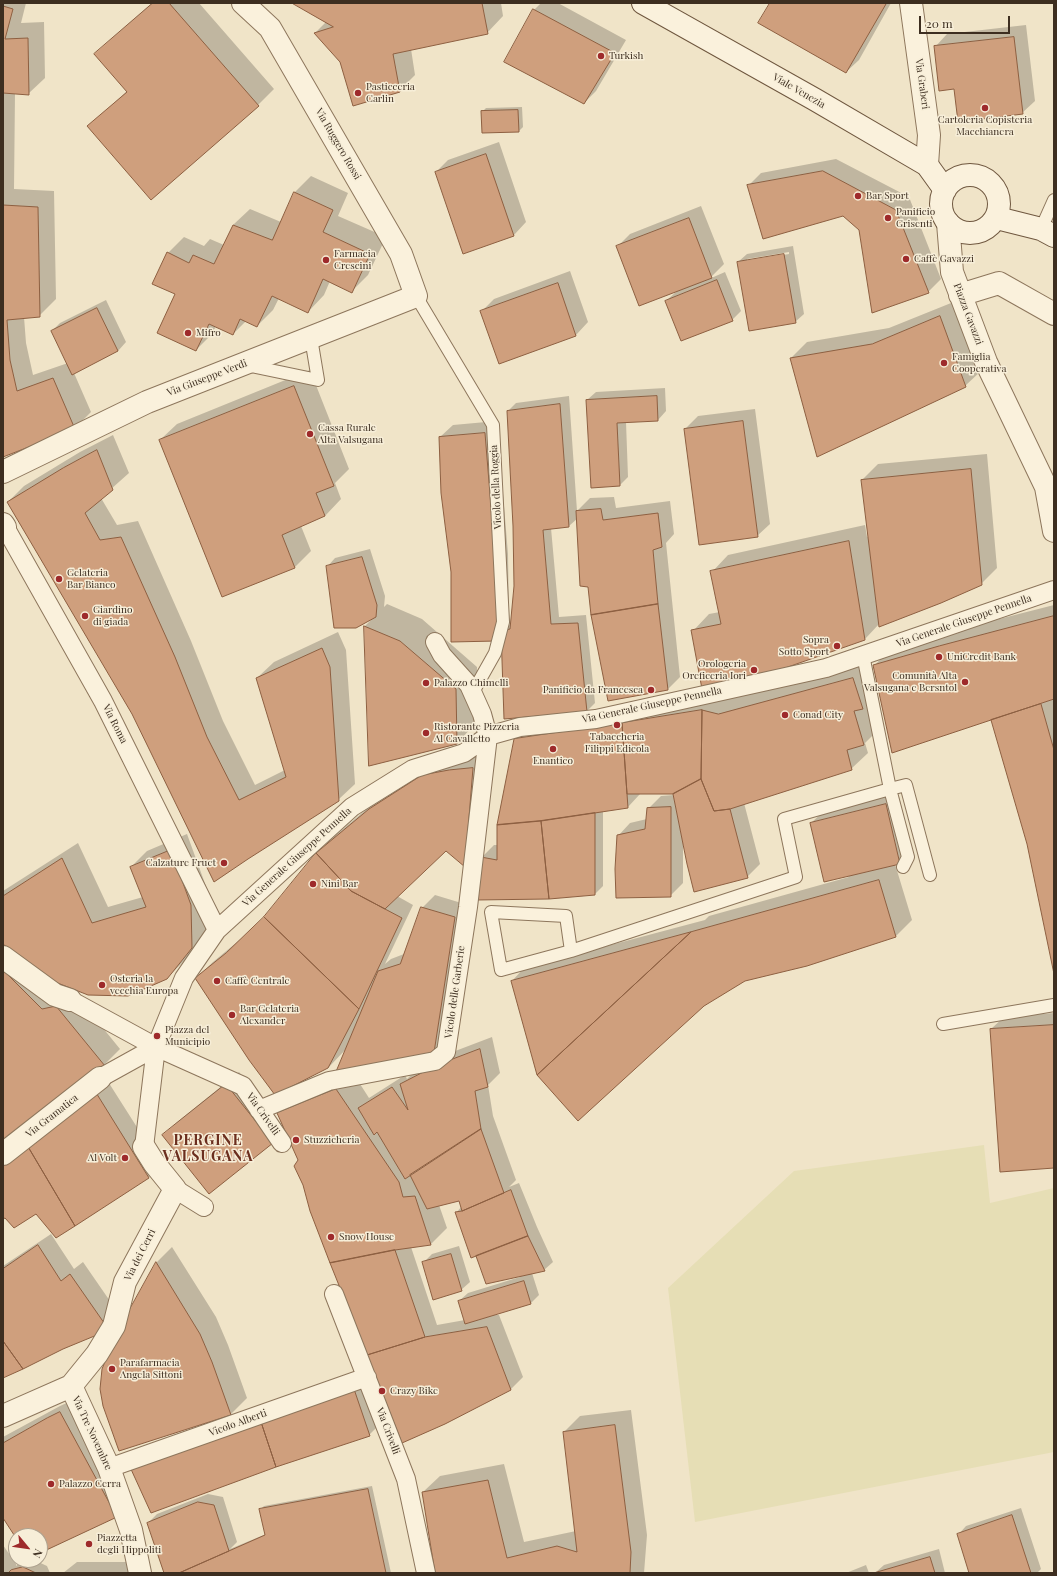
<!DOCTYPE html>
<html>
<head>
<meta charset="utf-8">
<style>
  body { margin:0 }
  #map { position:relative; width:1057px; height:1576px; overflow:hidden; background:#f0e4c8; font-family:"Playfair Display",serif }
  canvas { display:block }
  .frame { position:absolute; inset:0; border:4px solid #3d2e20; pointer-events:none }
  .north { position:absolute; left:8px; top:1528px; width:40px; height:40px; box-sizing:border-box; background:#f7eed8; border:1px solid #ada18e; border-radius:50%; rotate:119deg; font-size:11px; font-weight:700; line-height:16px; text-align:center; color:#3d2e20 }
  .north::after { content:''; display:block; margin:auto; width:14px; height:18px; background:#9e2a2b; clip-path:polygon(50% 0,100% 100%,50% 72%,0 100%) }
  .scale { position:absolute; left:919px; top:16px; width:91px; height:18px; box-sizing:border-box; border:2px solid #3d2e20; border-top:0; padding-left:5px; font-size:12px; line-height:14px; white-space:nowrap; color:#3d2e20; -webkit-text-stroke:3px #f7eed8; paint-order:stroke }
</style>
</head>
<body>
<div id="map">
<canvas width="1057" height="1576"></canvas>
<div class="frame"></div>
<div class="north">N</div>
<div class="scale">20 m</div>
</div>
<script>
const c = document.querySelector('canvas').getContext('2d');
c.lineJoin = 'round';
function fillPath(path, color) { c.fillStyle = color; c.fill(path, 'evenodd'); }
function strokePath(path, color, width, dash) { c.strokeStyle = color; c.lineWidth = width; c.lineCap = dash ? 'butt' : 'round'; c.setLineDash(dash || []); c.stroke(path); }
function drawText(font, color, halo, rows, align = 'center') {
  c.font = font + ' "Playfair Display",serif'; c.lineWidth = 3; c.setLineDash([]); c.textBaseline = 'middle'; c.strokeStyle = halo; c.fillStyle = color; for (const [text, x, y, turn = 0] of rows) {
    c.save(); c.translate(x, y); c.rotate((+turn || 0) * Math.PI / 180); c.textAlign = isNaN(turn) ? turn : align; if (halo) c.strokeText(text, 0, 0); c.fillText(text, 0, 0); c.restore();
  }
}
const farmland = new Path2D(`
  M984,1145L990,1203L1054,1188V1452L695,1522L668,1288L794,1171Z`);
const shadow = new Path2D(`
  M3,3H26L21,23L44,22L45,78L28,94L15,93L14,189L54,191L56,299L39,316L24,317L26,343L33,375L68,363L52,331L60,323L106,300L126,342L118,351L74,373L91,412L75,428L3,456Z
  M152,3H199L274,89L258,105L89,126L127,91L96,54L112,38Z
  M294,3H501L503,16L487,33L411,49L415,75L399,91L341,62L315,33L326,22Z
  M541,3H558L626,40L596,91L584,103L534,10Z
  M771,3H891L859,60L846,72Z
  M1026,25L1035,101L1022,113L955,88L935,47L947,34Z
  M522,107L523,127L519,131L482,112L486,108Z
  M499,142L526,222L514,235L463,253L436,172L448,160Z
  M836,159L909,197L941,279L928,292L843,215L748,186L761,173Z
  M311,176L348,193L338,216L386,237L368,275L352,291L330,281L324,295L308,312L279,298L273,310L257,326L246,321L233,334L216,326L212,334L196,350L176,294L168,253L184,237L204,246L210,239L224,245L233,225L250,209L281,222L295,192Z
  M701,206L724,264L709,279L725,272L741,311L732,320L666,301L678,290L617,247L630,234Z
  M793,246L804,314L795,322L738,262L747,254ZM789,252V254L747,261V259Z
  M570,271L588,322L576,335L500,362L482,311L494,299Z
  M956,301L982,370L965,386L791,358L807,342L889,328Z
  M310,370L349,469L335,483L341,499L325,516L301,526L311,551L295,567L160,440L177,424Z
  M665,388L666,411L658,420L626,422L628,477L620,485L587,400L596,392Z
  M569,396L577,511L590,498L614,497L616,508L670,501L674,534L666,543L680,677L668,689L578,518L569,526L551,528L559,617L586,615L595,703L587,711L502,634L452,572L440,437L453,425L497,421L508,554L509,625L511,623L515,586L514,526L508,411L516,403Z
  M755,409L770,524L757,536L685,429L698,416Z
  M113,435L129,473L101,498L117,525L138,521L191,641L223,721L255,785L285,770L257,678L274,662L338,632L346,650L355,784L338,800L247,858L133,714L8,502L24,486L80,452Z
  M987,454L997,568L981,584L880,623L865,639L693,631L709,614L720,612L712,572L728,555L865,525L867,537L869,536L862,480L878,464Z
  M370,549L385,596L384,607L387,604L422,619L477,667L479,720L457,743L370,765L365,626L373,618L327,567L335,558Z
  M1054,605V969L1028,844L992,718L880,691L871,700L880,728L865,743L868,753L851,769L744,803L760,864L747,877L683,844V883L670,896L618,836L630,823L647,819L648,809L661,796L674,795V793L640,794L628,807L603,810V886L595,894L482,857L494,845H498L515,739L527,727L719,694L735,698L869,663L877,689L879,688L874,666L890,649L956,630Z
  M485,756L477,854L446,849L397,896L413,905L385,964L391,959L404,954L422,908L435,895L468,905L446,1045L433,1058L347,1048L328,1068L196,978L213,962L243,937L269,913L317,854L330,840L382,796L435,762L463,758Z
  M898,792L912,851L899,863L895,864L912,920L896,936L512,981L524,968L705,920L709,916L849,877L811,823L824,811Z
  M187,834L207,889L208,931L184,961L167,978L35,968L58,994L72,990L120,1049L104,1065L3,1148V891L78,843L108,907L143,897L131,867L147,851Z
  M1054,1013V1167L991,1029L1004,1017Z
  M492,1037L500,1073L488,1085L493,1116L516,1180L509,1187L519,1183L537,1227L553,1262L544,1270L532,1273L539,1295L531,1303L495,1314V1315H499L523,1377L511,1389L445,1423L299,1161L285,1129L273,1142L164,1135L176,1123L239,1072L283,1127L278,1113L294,1097L353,1073L369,1098L405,1075L407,1079L414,1072L450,1053ZM460,1199L462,1206L456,1213L477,1254L519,1275L520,1277L468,1293L459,1301L465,1320L437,1325L411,1247L431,1244L447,1228L439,1205Z
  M107,1080L161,1165L149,1177L56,1237L36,1212L3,1218V1164Z
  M51,1234L74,1269L83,1262L121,1317L63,1348L3,1377V1266Z
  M459,1246L470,1282L461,1290L423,1263L432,1254Z
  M172,1247L216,1317L228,1345L247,1398L231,1414L119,1450L156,1263Z
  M366,1377L382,1422L369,1435L276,1466Z
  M73,1400L129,1503L40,1552V1536H16L3,1516V1437L60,1406Z
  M631,1410L647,1535L644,1573H436L423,1492L440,1476L504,1464L524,1542L576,1531L564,1432L580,1416Z
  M372,1486L391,1573H165L148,1523L157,1514L208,1494L223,1497L237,1542L230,1549L266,1534L260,1510L264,1506Z
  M1021,1508L1041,1569L1037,1573H970L958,1535L966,1526Z
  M3,1545L16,1564V1566L20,1562L34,1560L47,1566L50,1573H3Z
  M939,1549L945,1573H875L884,1565Z
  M77,1562H140L142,1573H63Z
  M866,1565L869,1573H846Z`);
const building = new Path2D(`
  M153,3H169L259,106L151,200L87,126L127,92L94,54Z
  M292,3H482L488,34L393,54L400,92L353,106L340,62L314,33L333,27Z
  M770,3H884L886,4L846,73L758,23Z
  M3,6L13,9L5,39L28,38L29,95L3,93Z
  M533,9L615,53L584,104L504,62Z
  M1014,37L1023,114L958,122L954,89L939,91L934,46Z
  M518,110L519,132L482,133L481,111Z
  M486,154L514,236L463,254L435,172Z
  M823,171L896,210L929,293L872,313L859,230L843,216L763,239L747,185Z
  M294,192L333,210L323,232L370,254L352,293L323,279L308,313L272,296L257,327L240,319L233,335L209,324L196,351L157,333L175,294L152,284L167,252L189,263L193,255L214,264L233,225L272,240Z
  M3,205L38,207L40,317L7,320L10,360L17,391L53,378L75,429L3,457Z
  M689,218L712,278L639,306L616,246Z
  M784,254L796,323L749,331L737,262Z
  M717,280L733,321L681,341L665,301Z
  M558,283L576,336L499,364L480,311Z
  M97,308L118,351L72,375L51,331Z
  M940,316L966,387L817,457L790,358L872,344Z
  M294,386L334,486L316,493L325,516L282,535L295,568L222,597L159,440Z
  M657,396L658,421L617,423L620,486L591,488L586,400Z
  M560,404L569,527L543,530L551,624L578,623L587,712L504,719L501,631L510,629L514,586L513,526L507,411Z
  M743,421L758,537L699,545L684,429Z
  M485,433L496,568L497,641L451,642V572L441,493L439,437Z
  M97,450L113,490L85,513L100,540L121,537L175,657L207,737L239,800L286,777L256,678L322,648L330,667L339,801L248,859L214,882L132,714L7,502L63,468Z
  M971,469L982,585L941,603L879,627L861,480Z
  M601,509L603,520L658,513L662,547L653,550L658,604L591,615L588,587L580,586L576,511Z
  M849,541L865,640L785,668L702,689L691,630L721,624L710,571Z
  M362,557L377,605L376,617L356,628H334L326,566Z
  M658,604L668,690L608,701L591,615Z
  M1054,616V699L892,753L873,665L939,646Z
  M364,626L400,641L456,689L457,744L369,766Z
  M853,678L863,709L854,711L864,745L847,750L852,770L730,809L714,811L701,779L702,710L718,714Z
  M1041,704L1054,750V974L1027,844L991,720Z
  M702,710L701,779L673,794H627L622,723Z
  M622,723L628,808L541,821L497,825L514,739Z
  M473,768L465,867L446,851L385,909L351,891L316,853L369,809L422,775L449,770Z
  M701,779L714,811L730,809L748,878L694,892L687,864L673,794Z
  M886,804L900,864L824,882L810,823Z
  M671,807V897L616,898L615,869L617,835L645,829L647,808Z
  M595,813V895L549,899L541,821Z
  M541,821L549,899L476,900L481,857L497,860V825Z
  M171,850L191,905L192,948L167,979L128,996L88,995L45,978L3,944V896L62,858L92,923L146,907L130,867Z
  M316,853L351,891L402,918L359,1009L264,917Z
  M879,880L896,937L807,966L745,981L704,1006L578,1121L537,1075L691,932Z
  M421,907L455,917L433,1059L335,1074L378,971L400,964Z
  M264,917L359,1009L328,1068L275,1095L249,1060L195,978L226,953Z
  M691,932L537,1075L511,981Z
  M3,970L42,1009L56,1006L105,1066L3,1150Z
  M1054,1025V1168L1000,1172L990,1029Z
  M480,1049L488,1087L475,1091L481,1129L405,1179L377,1132L374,1135L358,1108L392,1087L408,1110L400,1084L437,1065Z
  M226,1084L273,1143L209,1194L162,1135Z
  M336,1089L399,1182L403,1197L415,1196L431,1245L395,1250L330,1263L310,1211L303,1185L294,1166L298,1160L277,1113Z
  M95,1091L149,1178L75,1226L27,1145Z
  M481,1129L504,1193L462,1211L459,1201L427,1209L410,1175Z
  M27,1145L75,1226L56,1238L36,1214L14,1228L5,1218L3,1219V1165Z
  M511,1190L528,1236L471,1258L455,1212L462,1211Z
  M528,1236L545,1271L486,1284L476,1256Z
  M38,1245L61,1281L70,1274L109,1330L63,1349L23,1369L3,1341V1269Z
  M395,1250L425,1337L367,1355L330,1263Z
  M451,1254L462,1291L433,1300L422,1262Z
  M156,1262L200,1334L212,1362L231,1415L119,1451L103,1406L100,1389L102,1369L117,1332Z
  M524,1281L531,1304L465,1324L458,1301Z
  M487,1327L511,1390L445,1424L402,1443L367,1355L425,1337Z
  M3,1341L23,1369L3,1378Z
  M354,1389L370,1436L276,1467L260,1419Z
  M60,1412L117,1517L40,1553V1536H16V1538L3,1518V1443L47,1418Z
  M260,1419L276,1467L151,1513L130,1467Z
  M615,1425L631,1552L630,1573H435L422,1492L488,1480L507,1558L557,1546L577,1552L563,1432Z
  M368,1489L386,1573H179L265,1535L259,1509Z
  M198,1502L214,1505L229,1551L179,1573H164L147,1523Z
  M1012,1515L1031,1573H969L957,1534Z
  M930,1557L935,1573H874Z
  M23,1567L36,1573H8L11,1570Z`);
const service = new Path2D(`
  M1041,229L1054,200
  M416,296L493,425L503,622L495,653L473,692
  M246,365L318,380L311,338
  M903,867L908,857L890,789L906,785L930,875
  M571,951L566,916L491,912L501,970L571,951L796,877L784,819L890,789L863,655
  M943,1024L1054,1005`);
const pedestrian = new Path2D(`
  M5,527L103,701L217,930
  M70,1000L156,1047L243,1086L282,1143
  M100,1078L156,1047L184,978L217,930L352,807L413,769L464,753L488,736L520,727L596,719L826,668L1054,590
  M259,1110L329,1081L435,1061L446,1052L468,907L488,736L482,714L469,685L442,655L435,642
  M144,1147L156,1047
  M175,1189L204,1207
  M334,1294L406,1479L426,1573
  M109,1468L367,1377`);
const minor = new Path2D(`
  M911,3L929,135L927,165
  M948,223L952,272L986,362L1046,487L1054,531
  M960,295L999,283L1054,314
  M3,472L147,402L416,296L401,254L270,28L243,3
  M3,524L5,527L3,528
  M3,957L55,995L70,1000
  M3,1154L100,1078
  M71,1386L109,1468L131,1530L140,1573
  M3,1416L71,1386L97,1354L114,1326L125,1282L175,1189L154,1163L144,1147`);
const secondary = new Path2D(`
  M643,3L814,99L927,165L945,190
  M941 204a29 29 0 1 1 58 0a29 29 0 1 1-58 0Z
  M997,218L1041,229L1054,236`);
const markers = [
  [601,56,4,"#9e2a2b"],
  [358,93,4,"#9e2a2b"],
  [985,108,4,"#9e2a2b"],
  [858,196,4,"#9e2a2b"],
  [888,218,4,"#9e2a2b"],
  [906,259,4,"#9e2a2b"],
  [326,260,4,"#9e2a2b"],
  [188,333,4,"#9e2a2b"],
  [944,363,4,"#9e2a2b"],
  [310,434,4,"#9e2a2b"],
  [59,579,4,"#9e2a2b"],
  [85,616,4,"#9e2a2b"],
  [837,646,4,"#9e2a2b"],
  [939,657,4,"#9e2a2b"],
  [754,670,4,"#9e2a2b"],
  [965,682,4,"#9e2a2b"],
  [426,683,4,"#9e2a2b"],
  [651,690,4,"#9e2a2b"],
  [785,715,4,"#9e2a2b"],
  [617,725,4,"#9e2a2b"],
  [426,733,4,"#9e2a2b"],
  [553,749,4,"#9e2a2b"],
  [224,863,4,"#9e2a2b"],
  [313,884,4,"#9e2a2b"],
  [217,981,4,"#9e2a2b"],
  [102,985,4,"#9e2a2b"],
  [232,1015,4,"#9e2a2b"],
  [157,1036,4,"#9e2a2b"],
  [296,1140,4,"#9e2a2b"],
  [125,1158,4,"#9e2a2b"],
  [331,1237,4,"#9e2a2b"],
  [112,1369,4,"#9e2a2b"],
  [382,1391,4,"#9e2a2b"],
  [51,1484,4,"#9e2a2b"],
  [89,1544,4,"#9e2a2b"]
];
const poiNames = [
  ["Turkish",609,56],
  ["Pasticceria",366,87],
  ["Carlin",366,99],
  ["Cartoleria Copisteria",985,120,"center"],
  ["Macchianera",985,132,"center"],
  ["Bar Sport",866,196],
  ["Panificio",896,212],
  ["Grisenti",896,224],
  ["Farmacia",334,254],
  ["Crescini",334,266],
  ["Caffè Gavazzi",914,259],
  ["Mifro",196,333],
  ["Famiglia",952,357],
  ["Cooperativa",952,369],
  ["Cassa Rurale",318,428],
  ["Alta Valsugana",318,440],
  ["Gelateria",67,573],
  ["Bar Bianco",67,585],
  ["Giardino",93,610],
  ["di giada",93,622],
  ["Sopra",829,640,"right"],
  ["Sotto Sport",829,652,"right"],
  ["UniCredit Bank",947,657],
  ["Orologeria",746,664,"right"],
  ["Oreficeria Iori",746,676,"right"],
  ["Comunità Alta",957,676,"right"],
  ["Valsugana e Bersntol",957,688,"right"],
  ["Palazzo Chimelli",434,683],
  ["Panificio da Francesca",643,690,"right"],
  ["Conad City",793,715],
  ["Ristorante Pizzeria",434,727],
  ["Al Cavalletto",434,739],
  ["Tabaccheria",617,737,"center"],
  ["Filippi Edicola",617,749,"center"],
  ["Enantico",553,761,"center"],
  ["Calzature Fruet",216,863,"right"],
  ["Nini Bar",321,884],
  ["Osteria la",110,979],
  ["vecchia Europa",110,991],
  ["Caffè Centrale",225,981],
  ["Bar Gelateria",240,1009],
  ["Alexander",240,1021],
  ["Piazza del",165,1030],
  ["Municipio",165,1042],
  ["Stuzzicheria",304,1140],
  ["Al Volt",117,1158,"right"],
  ["Snow House",339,1237],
  ["Parafarmacia",120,1363],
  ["Angela Sittoni",120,1375],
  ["Crazy Bike",390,1391],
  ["Palazzo Cerra",59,1484],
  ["Piazzetta",97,1538],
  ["degli Hippoliti",97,1550]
];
const streetNames = [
  ["Via Graberi",922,84,82],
  ["Viale Venezia",799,91,30],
  ["Via Ruggero Rossi",338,144,60],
  ["Piazza Gavazzi",968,314,69],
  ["Via Giuseppe Verdi",207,378,-21],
  ["Vicolo della Roggia",496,487,-93],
  ["Via Generale Giuseppe Pennella",964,621,-19],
  ["Via Generale Giuseppe Pennella",652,705,-12],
  ["Via Roma",115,724,63],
  ["Via Generale Giuseppe Pennella",297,857,-42],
  ["Vicolo delle Garberie",455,992,-82],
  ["Via Crivelli",263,1114,55],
  ["Via Gramatica",52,1116,-38],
  ["Via dei Cerri",140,1255,-63],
  ["Vicolo Alberti",238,1423,-20],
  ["Via Crivelli",388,1431,69],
  ["Via Tre Novembre",92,1433,65]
];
const districtNames = [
  ["PERGINE",208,1141],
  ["VALSUGANA",208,1157]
];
fillPath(farmland, '#e6deb5');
fillPath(shadow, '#0003');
fillPath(building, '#cf9f7d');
strokePath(building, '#8d5f41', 1);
strokePath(service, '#8d765c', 14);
strokePath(pedestrian, '#8d765c', 20);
strokePath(minor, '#8d765c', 24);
strokePath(secondary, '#6f573f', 24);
strokePath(service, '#faf1dc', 12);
strokePath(pedestrian, '#faf1dc', 18);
strokePath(minor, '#faf1dc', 22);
strokePath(secondary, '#faf1dc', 22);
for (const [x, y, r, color] of markers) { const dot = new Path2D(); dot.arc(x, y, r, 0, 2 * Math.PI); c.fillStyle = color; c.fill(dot); strokePath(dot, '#f7eed8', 1.5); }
drawText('10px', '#3d2e20', '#f7eed8', poiNames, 'left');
drawText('10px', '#3d2e20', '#f7eed8', streetNames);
c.letterSpacing = '1px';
drawText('bold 14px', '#6b2e1e', '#f7eed8', districtNames);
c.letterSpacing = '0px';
</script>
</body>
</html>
